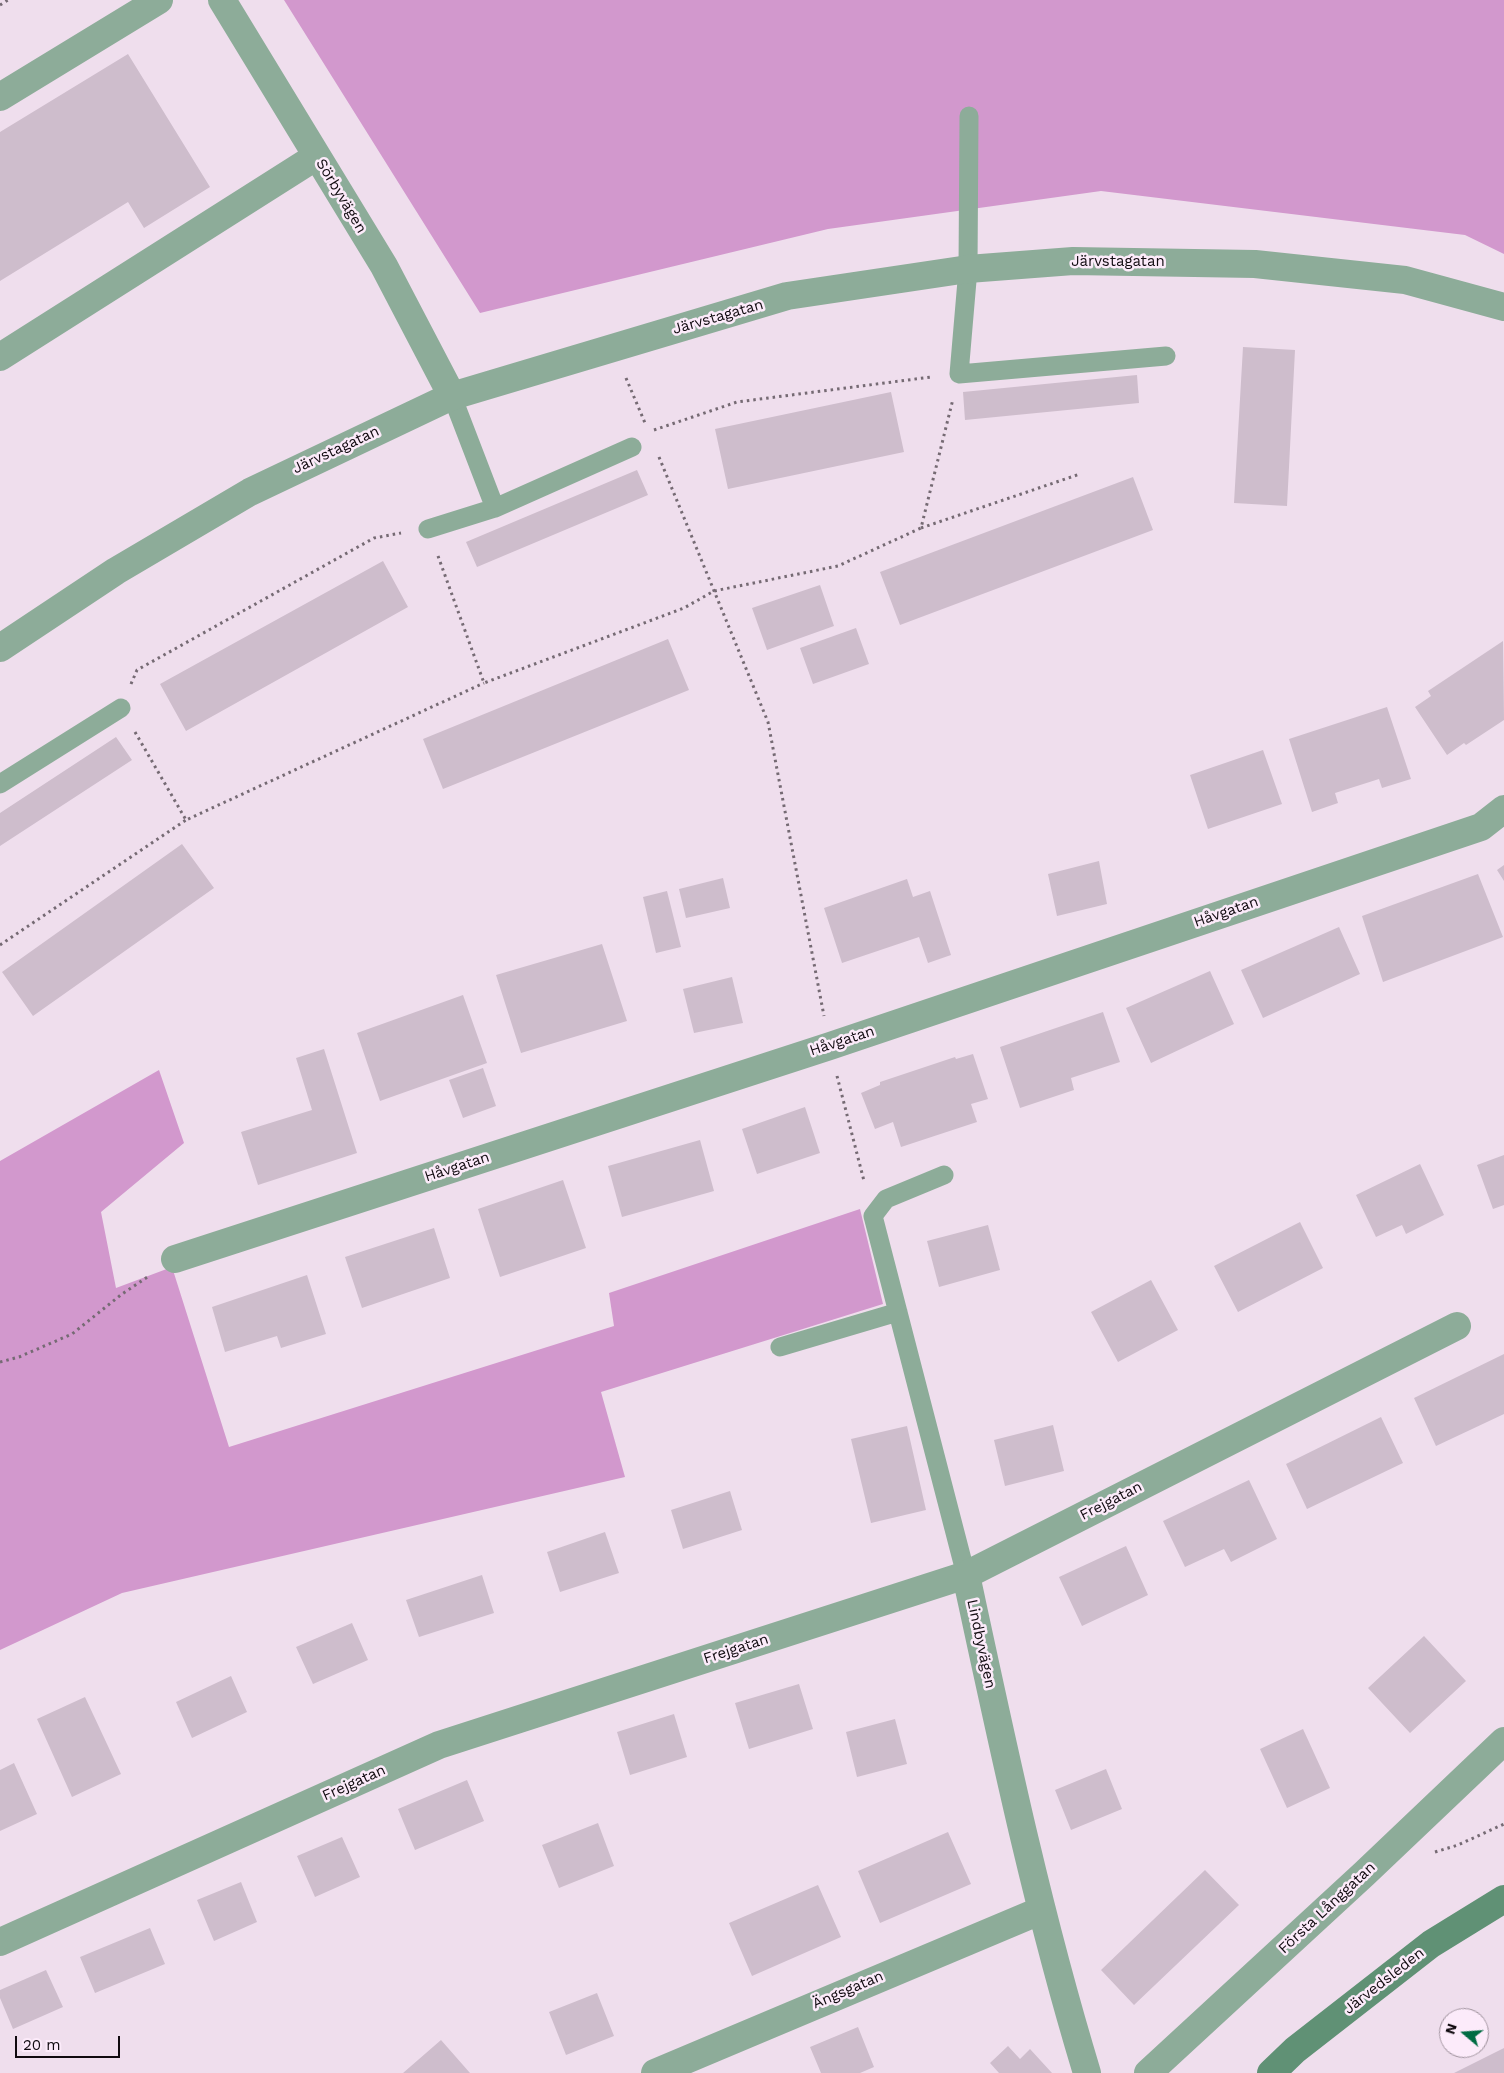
<!DOCTYPE html>
<html>
<head>
<meta charset="utf-8">
<style>
  body { margin:0 }
  #map { position:relative; width:1504px; height:2073px; overflow:hidden; background:#efdeed; font-family:"Work Sans",sans-serif }
  canvas { display:block }
  .north { position:absolute; left:1439px; top:2008px; width:50px; height:50px; box-sizing:border-box; background:#fcebfa; border:1px solid #9e919c; border-radius:50%; rotate:288deg; font-size:14px; font-weight:700; line-height:20px; text-align:center; color:#100a0f }
  .north::after { content:''; display:block; margin:auto; width:18px; height:22px; background:#006c43; clip-path:polygon(50% 0,100% 100%,50% 72%,0 100%) }
  .scale { position:absolute; left:15px; top:2036px; width:105px; height:22px; box-sizing:border-box; border:2px solid #100a0f; border-top:0; padding-left:6px; font-size:15px; line-height:18px; white-space:nowrap; color:#100a0f; -webkit-text-stroke:4px #fcebfa; paint-order:stroke }
</style>
</head>
<body>
<div id="map">
<canvas width="1504" height="2073"></canvas>
<div class="north">N</div>
<div class="scale">20 m</div>
</div>
<script>
const c = document.querySelector('canvas').getContext('2d');
c.lineJoin = 'round';
function fillPath(path, color) { c.fillStyle = color; c.fill(path, 'evenodd'); }
function strokePath(path, color, width, dash) { c.strokeStyle = color; c.lineWidth = width; c.lineCap = dash ? 'butt' : 'round'; c.setLineDash(dash || []); c.stroke(path); }
function drawText(font, color, halo, rows, align = 'center') {
  c.font = font + ' "Work Sans",sans-serif'; c.lineWidth = 5; c.setLineDash([]); c.textBaseline = 'middle'; c.strokeStyle = halo; c.fillStyle = color; for (const [text, x, y, turn = 0] of rows) {
    c.save(); c.translate(x, y); c.rotate((+turn || 0) * Math.PI / 180); c.textAlign = isNaN(turn) ? turn : align; if (halo) c.strokeText(text, 0, 0); c.fillText(text, 0, 0); c.restore();
  }
}
const forest = new Path2D(`
  M284,0H1504V254L1465,235L1101,191L828,229L480,313Z
  M159,1070L184,1143L101,1212L116,1288L172,1267L229,1447L614,1326L609,1293L860,1209L883,1304L601,1392L625,1477L122,1593L0,1650V1161Z`);
const building = new Path2D(`
  M128,54L210,187L144,228L128,202L0,281V132Z
  M1243,347L1295,350L1287,506L1234,503Z
  M1137,375L1139,403L965,420L963,392Z
  M891,392L904,452L728,489L715,429Z
  M637,470L648,495L477,567L466,542Z
  M1133,477L1153,530L900,625L880,572Z
  M383,561L408,607L186,731L160,684Z
  M820,585L834,626L767,650L752,608Z
  M856,628L869,664L813,684L800,648Z
  M668,639L689,690L443,789L423,739Z
  M1503,641L1504,720L1466,745L1464,743L1447,755L1415,707L1431,696L1428,691Z
  M1387,707L1411,779L1382,788L1379,779L1335,793L1338,803L1312,812L1289,739Z
  M116,737L132,760L0,846V813Z
  M1263,750L1282,804L1208,829L1190,775Z
  M182,844L214,888L33,1016L2,972Z
  M1099,861L1107,904L1057,916L1048,874Z
  M1504,865V881L1497,870Z
  M1478,874L1503,937L1383,982L1362,916Z
  M723,878L730,908L686,918L679,889Z
  M907,879L913,897L930,891L951,955L928,963L919,937L842,963L824,908Z
  M667,891L681,947L656,953L643,897Z
  M1339,927L1360,974L1263,1018L1241,970Z
  M602,944L627,1021L521,1053L496,975Z
  M1210,971L1234,1024L1151,1063L1126,1008Z
  M732,977L743,1023L694,1033L683,989Z
  M463,995L487,1063L380,1101L357,1033Z
  M1103,1012L1120,1062L1071,1078L1074,1090L1020,1108L1000,1047Z
  M324,1049L357,1153L258,1185L241,1132L312,1110L296,1058Z
  M973,1054L988,1099L971,1104L977,1122L901,1147L893,1122L875,1129L861,1093L880,1085V1082L955,1057L956,1059Z
  M483,1068L496,1106L463,1118L449,1080Z
  M805,1107L820,1153L757,1174L742,1129Z
  M700,1140L714,1191L622,1217L608,1166Z
  M1504,1155V1205L1493,1209L1477,1165Z
  M1420,1164L1444,1215L1406,1234L1402,1225L1376,1237L1356,1195Z
  M563,1180L586,1248L500,1277L478,1209Z
  M1300,1222L1323,1268L1238,1312L1214,1266Z
  M988,1225L1000,1270L939,1287L927,1241Z
  M434,1228L450,1278L362,1308L345,1257Z
  M307,1275L326,1334L281,1348L277,1336L225,1352L212,1307Z
  M1151,1280L1178,1330L1118,1362L1091,1312Z
  M1504,1354V1414L1436,1446L1414,1398Z
  M1381,1417L1403,1463L1307,1509L1286,1464Z
  M1053,1425L1064,1471L1005,1486L994,1440Z
  M907,1426L926,1510L871,1523L851,1439Z
  M1249,1480L1277,1539L1231,1562L1224,1549L1185,1567L1163,1521Z
  M730,1491L742,1530L683,1549L671,1510Z
  M605,1532L619,1573L560,1592L547,1552Z
  M1126,1546L1148,1595L1082,1626L1059,1577Z
  M482,1575L494,1613L419,1637L406,1600Z
  M352,1623L368,1660L313,1684L296,1647Z
  M1424,1636L1466,1681L1410,1733L1368,1688Z
  M231,1676L247,1712L192,1738L176,1702Z
  M799,1684L813,1729L749,1749L735,1703Z
  M85,1697L121,1774L72,1797L37,1719Z
  M674,1714L687,1757L630,1775L617,1732Z
  M895,1719L907,1764L857,1777L846,1732Z
  M1303,1729L1330,1788L1287,1808L1260,1749Z
  M14,1763L37,1814L0,1831V1770Z
  M1106,1769L1122,1809L1071,1830L1055,1790Z
  M467,1780L484,1821L415,1850L398,1809Z
  M598,1823L614,1866L559,1888L542,1845Z
  M948,1832L971,1884L880,1923L858,1871Z
  M342,1837L360,1877L315,1897L297,1856Z
  M1205,1870L1239,1905L1134,2005L1101,1970Z
  M241,1882L257,1922L214,1941L197,1900Z
  M818,1885L841,1937L752,1976L729,1923Z
  M150,1928L165,1964L95,1993L80,1957Z
  M46,1970L63,2007L13,2029L0,1998V1990Z
  M597,1993L614,2036L566,2055L549,2012Z
  M858,2027L874,2067L860,2073H821L810,2047Z
  M441,2040L470,2073H403Z
  M1008,2046L1020,2059L1030,2049L1052,2073H999L990,2063Z
  M1504,2048V2073H1454Z`);
const path = new Path2D(`
  M0,5L8,0
  M626,378L645,423
  M654,430L737,402L931,377
  M659,457L768,722L824,1016
  M921,528L1080,474
  M438,556L484,683L684,608L714,591L838,566L921,528L953,399
  M131,684L137,670L374,538L401,533
  M135,732L186,820L484,683
  M0,945L186,820
  M837,1076L864,1181
  M0,1362L19,1357L72,1334L122,1294L149,1276
  M1435,1852L1458,1845L1504,1824`);
const lane = new Path2D(`
  M969,116L968,269L959,374L1166,356
  M495,508L632,447
  M428,529L495,508L452,396
  M0,784L121,708
  M944,1175L886,1199L873,1216L966,1575
  M780,1347L898,1312`);
const street = new Path2D(`
  M222,0L384,266L452,396
  M0,97L159,0
  M0,357L317,156
  M0,648L116,571L250,492L452,396L787,296L968,269L1073,261L1255,264L1405,280L1504,307
  M175,1259L830,1046L1481,827L1504,809
  M966,1575C1002,1742 1037,1909 1087,2073
  M0,1942L439,1745L966,1575L1457,1326
  M655,2073L1042,1910
  M1148,2073L1364,1874L1504,1741`);
const secondary = new Path2D(`
  M1271,2073L1295,2050L1431,1944L1504,1899`);
const streetNames = [
  ["Sörbyvägen",341,196,59],
  ["Järvstagatan",1118,262],
  ["Järvstagatan",718,317,-16],
  ["Järvstagatan",336,450,-25],
  ["Håvgatan",1226,912,-19],
  ["Håvgatan",842,1041,-18],
  ["Håvgatan",457,1167,-18],
  ["Frejgatan",1111,1501,-27],
  ["Lindbyvägen",981,1644,78],
  ["Frejgatan",736,1649,-18],
  ["Frejgatan",354,1783,-24],
  ["Första Långgatan",1327,1908,-43],
  ["Järvedsleden",1384,1981,-38],
  ["Ängsgatan",848,1990,-23]
];
fillPath(forest, '#d298cd');
fillPath(building, '#cebdcc');
strokePath(path, '#756a73', 3, [2.5, 4]);
strokePath(lane, '#8dac99', 19);
strokePath(street, '#8dac99', 28);
strokePath(secondary, '#609175', 28);
drawText('15px', '#100a0f', '#fcebfa', streetNames);
</script>
</body>
</html>
